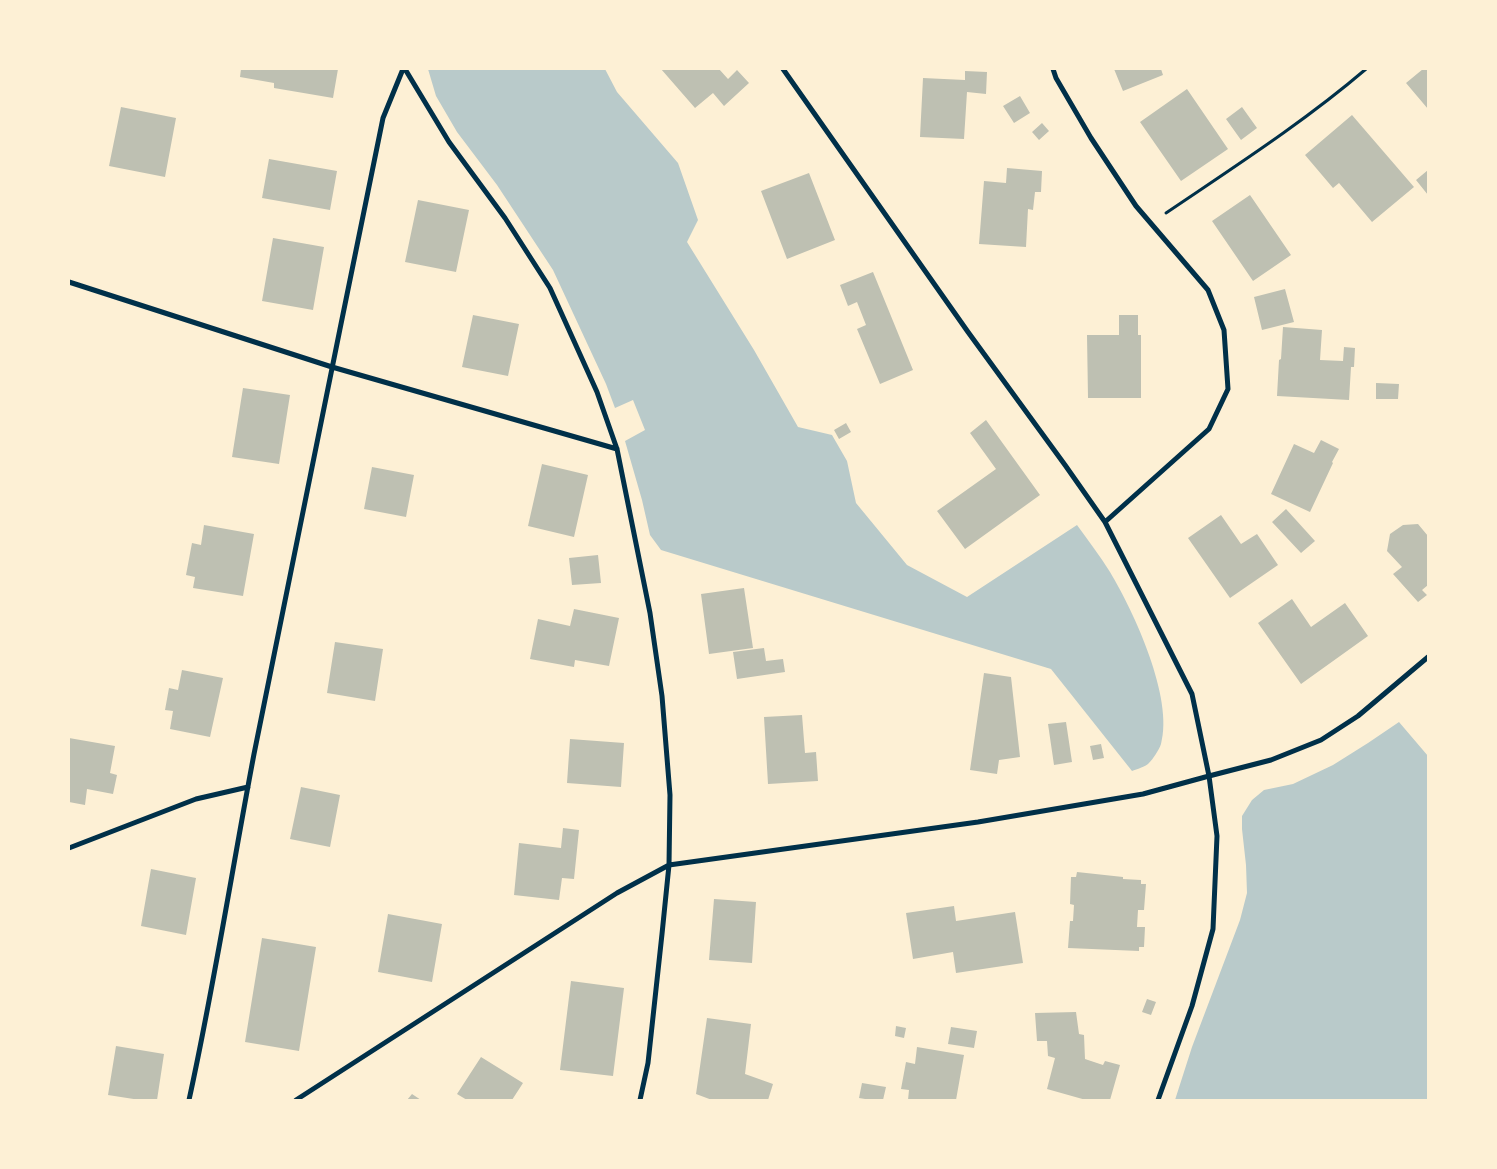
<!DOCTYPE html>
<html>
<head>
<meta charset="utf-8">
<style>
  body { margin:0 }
  #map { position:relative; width:1497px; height:1169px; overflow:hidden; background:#fdf0d5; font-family:"Source Serif 4",serif }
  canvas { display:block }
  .frame { position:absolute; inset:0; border:70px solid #fdf0d5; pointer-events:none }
</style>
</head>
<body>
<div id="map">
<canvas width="1497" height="1169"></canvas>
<div class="frame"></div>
</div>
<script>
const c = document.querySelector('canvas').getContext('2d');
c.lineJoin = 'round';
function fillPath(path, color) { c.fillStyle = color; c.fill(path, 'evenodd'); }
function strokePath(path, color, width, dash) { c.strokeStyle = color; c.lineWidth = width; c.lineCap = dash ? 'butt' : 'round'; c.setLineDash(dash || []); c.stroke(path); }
const green = new Path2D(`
  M428,69H605L617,92L678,163L698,220L687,242L754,350L798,427L832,435L847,461L856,503L907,565L967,597L1077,525C1088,540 1100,556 1110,572C1134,612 1174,698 1161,744C1159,750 1153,759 1149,763C1145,767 1137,769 1132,771L1051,669L661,550L650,535L642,500L625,441L645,430L633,400L615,408L606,384L553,270L497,185L457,132L436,96Z
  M1399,722L1428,756V1100H1175L1192,1047L1240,920L1247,893L1246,865L1242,829V816L1252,800L1264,790L1293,784L1333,765L1368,743Z`);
const building = new Path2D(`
  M241,69H338L333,98L274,88V83L240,77Z
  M661,69H719L728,79L737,70L749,83L724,106L713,93L695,108Z
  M1114,69H1161L1163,75L1123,91Z
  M1423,69H1428V109L1406,83Z
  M965,71L987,72L986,94L967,92L964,139L920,137L923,78L965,80Z
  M1187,89L1228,149L1181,181L1140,122Z
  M1020,96L1030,113L1014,123L1003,106Z
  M121,107L176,118L165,177L109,166Z
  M1242,107L1257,128L1241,140L1226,119Z
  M1352,115L1414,187L1372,222L1339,183L1333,188L1305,155Z
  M1042,123L1049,131L1039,140L1032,132Z
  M269,159L337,171L330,210L262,198Z
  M1007,168L1042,171L1041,192H1035L1033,210L1028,209L1026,247L979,244L984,181L1006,183Z
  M1428,170V195L1416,180Z
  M809,173L835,240L787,259L761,191Z
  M1250,195L1291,255L1253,281L1212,221Z
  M418,200L469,210L456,272L405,262Z
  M273,238L324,247L313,310L262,301Z
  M873,272L913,370L880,384L857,329L866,325L857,302L848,306L840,285Z
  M1285,289L1294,322L1262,330L1254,297Z
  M473,315L519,324L508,376L462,367Z
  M1119,315H1138V335H1141V398H1088L1087,335H1119Z
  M1283,327L1322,330L1320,360L1343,361L1344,347L1355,348L1354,367H1351L1349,400L1277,396L1279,360L1281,359Z
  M1376,383L1399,384L1398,399H1376Z
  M243,388L290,395L279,464L232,457Z
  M986,420L1040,495L965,549L937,511L996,469L970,433Z
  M846,423L851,432L839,439L834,430Z
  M1321,440L1339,449L1332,462L1333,463L1310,512L1271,494L1294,444L1314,453Z
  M542,464L588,475L574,537L528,526Z
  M372,467L414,475L406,517L364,509Z
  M1286,509L1315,541L1301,553L1272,522Z
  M1221,515L1241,544L1257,534L1278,565L1230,598L1188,538Z
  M1418,524L1428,536V585L1422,590L1427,595L1418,602L1393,574L1402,567L1387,551L1390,534L1403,525Z
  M204,525L254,534L243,596L193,588L195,577L186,575L192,543L201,545Z
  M598,555L601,583L572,585L569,558Z
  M744,588L753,648L709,654L701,594Z
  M1292,599L1311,627L1345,603L1368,636L1301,684L1258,623Z
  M574,609L619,618L609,666L575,660L574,667L530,659L538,619L570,626Z
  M335,642L383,649L375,701L327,693Z
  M764,648L766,661L783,659L785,672L737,679L733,652Z
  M182,670L223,678L210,737L170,729L173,711L165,710L169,688L178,690Z
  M984,673L1011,677L1020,757L999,760L997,774L970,770Z
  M802,715L805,753L816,752L818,781L768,784L764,717Z
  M1066,722L1072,762L1054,765L1048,724Z
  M69,738L115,746L110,773L117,775L113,794L87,789L85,805L69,802Z
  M570,739L624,743L621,787L567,783Z
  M1101,744L1104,758L1093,760L1090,746Z
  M301,787L340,795L330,847L290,839Z
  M563,828L579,830L574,879L562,878L559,900L514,895L519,843L561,848Z
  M151,869L196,878L186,935L141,926Z
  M1077,872L1123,877V879L1141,880V884H1146L1144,910H1138L1137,927H1145L1144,947H1139V951L1068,948L1070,921H1073L1074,905L1070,904L1071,877H1076Z
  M714,899L756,902L752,963L709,960Z
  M954,906L956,921L1015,912L1023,963L956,973L953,952L913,959L906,913Z
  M388,914L442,924L432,982L378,972Z
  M262,938L316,947L299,1051L245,1042Z
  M571,981L624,988L613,1076L560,1070Z
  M1147,999L1156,1002L1151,1015L1142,1012Z
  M1076,1012L1079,1034L1084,1035L1085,1059L1103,1065L1105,1061L1120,1065L1110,1100H1086L1047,1089L1055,1058L1048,1056L1047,1041H1037L1035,1013Z
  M707,1018L751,1024L745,1074L773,1084L768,1100H712L696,1094Z
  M896,1026L906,1028L904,1038L895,1036Z
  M951,1027L977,1031L974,1048L948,1044Z
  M116,1046L164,1054L157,1100H140L108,1095Z
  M917,1047L964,1055L956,1100H908L909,1090L901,1089L906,1062L915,1064Z
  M481,1057L523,1083L512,1100H467L457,1094Z
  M862,1083L886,1087L883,1100H871L859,1098Z
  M412,1094L421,1100H407Z`);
const path = new Path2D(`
  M1166,213C1234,167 1304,122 1366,69`);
const minor = new Path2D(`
  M405,69L449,142L505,218L550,288L597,392L617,449L650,613L662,696L670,795L669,865L662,934L648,1063L640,1100
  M783,69L968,332L1065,465L1105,522L1192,694L1209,776L1217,836L1213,929L1192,1006L1158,1100
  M1053,69L1056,78L1091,138L1136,206L1208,290L1224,330L1228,389L1209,429L1105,522
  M69,282L332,367L617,449
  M69,848L196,799L248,787
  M189,1100C214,986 232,870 254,754C296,542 340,330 383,118L403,69
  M296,1100L617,893L669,865L978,822L1143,794L1209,776L1271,760L1321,740L1358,716L1428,657`);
fillPath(green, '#b9caca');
fillPath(building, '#bec0b2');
strokePath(path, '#003049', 3);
strokePath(minor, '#003049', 5);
</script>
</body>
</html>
